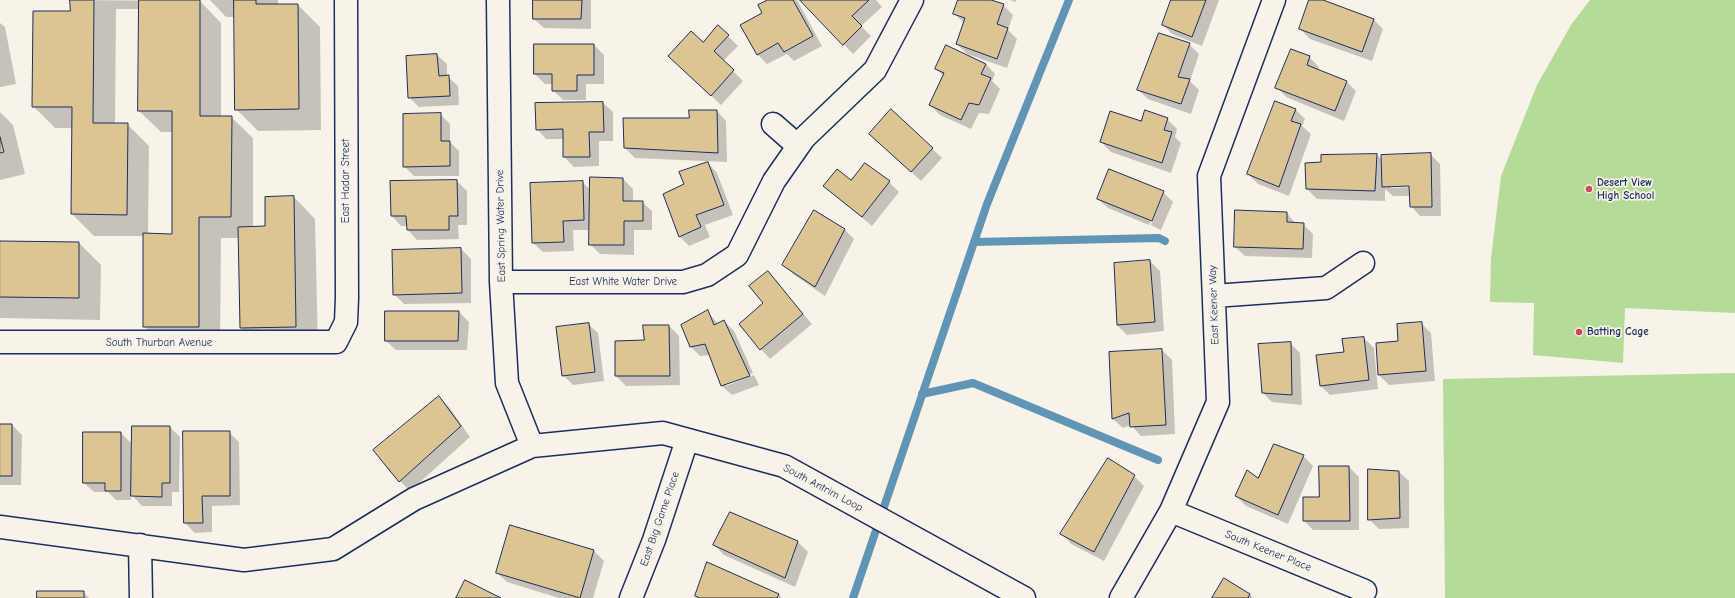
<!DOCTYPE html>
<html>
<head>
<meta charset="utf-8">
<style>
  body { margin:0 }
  canvas { display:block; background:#f7f3e8 }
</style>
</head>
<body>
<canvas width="1735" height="598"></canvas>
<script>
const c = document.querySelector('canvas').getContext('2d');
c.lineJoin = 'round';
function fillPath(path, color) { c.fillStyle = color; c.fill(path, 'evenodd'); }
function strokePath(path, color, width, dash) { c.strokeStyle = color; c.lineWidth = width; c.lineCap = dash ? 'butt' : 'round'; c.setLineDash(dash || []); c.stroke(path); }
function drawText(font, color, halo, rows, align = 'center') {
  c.font = font + ' "Comic Neue",sans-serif'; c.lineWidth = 3.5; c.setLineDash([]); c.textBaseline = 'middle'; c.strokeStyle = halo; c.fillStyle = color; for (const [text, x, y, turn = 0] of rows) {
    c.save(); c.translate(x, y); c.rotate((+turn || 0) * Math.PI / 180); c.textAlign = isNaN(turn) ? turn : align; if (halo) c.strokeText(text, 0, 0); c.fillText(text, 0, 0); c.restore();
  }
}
const green = new Path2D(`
  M1590,0H1735V313L1625,308L1623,363L1533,355L1534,303L1490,302L1491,258L1501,176L1537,85L1571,25Z
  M1735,373V598H1445L1443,379Z`);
const shadow = new Path2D(`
  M71,0L200,1L221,23V117H231L253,138V228L266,227L294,197L315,219L318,349L262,350L241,328L239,238H221L220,348H165L144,326V236H94L72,214L73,128H55L33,106L71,12ZM116,9H140L139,111L161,132H173V235L148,234L149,146L127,124H115Z
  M210,0H278V5H298L320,27L321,130L258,131L236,109L235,17H226Z
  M534,0H591V29L544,28L534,19Z
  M770,0H797L822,46L794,61L787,54L767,64L758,55L763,13Z
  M801,0H876L882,7L861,26L871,36L853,54Z
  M959,0H988L1003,5L1013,15L1008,30L1017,39L1007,68L967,54L957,44L964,23L954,13Z
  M1010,0H1016V2Z
  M1172,0H1219L1202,46L1172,34L1163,25Z
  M1310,0H1320L1374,20L1383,29L1372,61L1310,39L1300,29Z
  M0,23L5,27L16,84L0,87Z
  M728,36L738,46L723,61L743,81L721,105L679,65L703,43Z
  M1189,44L1199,54L1190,81L1199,90L1191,114L1148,99L1138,90Z
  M535,45H594L604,55V84H586V100H563L553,90V84H545L535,74Z
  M437,55L447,64V76L458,86L459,105L419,107L409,97Z
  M1309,57L1319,67L1318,70L1346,81L1356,91L1344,121L1286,97L1277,87Z
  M986,64L995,74L992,81L1000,89L989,114L979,113L971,129L940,115L930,105L944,76L936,69Z
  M603,103L613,112V141H599V166L574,167L564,157V139H546L537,129Z
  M1295,109L1305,119L1302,126L1311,134L1289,196L1258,184L1248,174Z
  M891,110L942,158L921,181L880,143Z
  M717,111L726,121L727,162L635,158L625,148L690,120Z
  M0,112L13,125L25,174L0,180Z
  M440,114L450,124V142L459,151V176H414L404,166Z
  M1167,119L1177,129L1175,137L1181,143L1171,173L1111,152L1101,142L1141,123Z
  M1430,154L1440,164L1441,216H1420L1411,206L1410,196H1393L1385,189V201L1317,199L1307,189L1322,163L1377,155L1383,161ZM1414,185V187L1391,188V186Z
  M708,163L717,173L733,215L705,225L710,237L689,246L680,237L685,185Z
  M865,164L889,182L899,192L872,226L824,186L851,182Z
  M591,178L623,179L633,189V202H642L652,211V230H634V255L600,254L590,244V230H573L574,251L543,252L533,243L582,182L591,190Z
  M457,181L467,191V225H458L459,239L417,240L408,230L407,226H401L392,216L391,182Z
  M1163,192L1173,202L1161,230L1151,225L1163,195H1161L1149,225L1108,208L1098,199Z
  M1287,213L1296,224H1303L1313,234L1312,258L1245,256L1235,247Z
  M844,229L854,239L825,296L793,274L784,265Z
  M0,242L79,243L101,265L100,320L0,318Z
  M461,249L471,259V303L404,304L394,294Z
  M1150,261L1160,271L1164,331L1127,335L1117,325L1115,264Z
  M768,273L812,324L770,359L761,349Z
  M386,312H459L469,322L467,350H396L386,341Z
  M708,312L718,324L724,321L734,331L753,373L726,383V386L754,375L759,385L732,395L722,386L710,355L700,356L691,347Z
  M1421,323L1431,333L1435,381L1389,385L1379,375L1399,342Z
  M588,324L598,333L604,381L573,385L563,375Z
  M669,326L679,336L680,385L626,386L616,376Z
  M1364,338L1374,348L1378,389L1330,395L1320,385L1345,352Z
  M1290,343L1300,353L1302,405L1272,402L1262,392Z
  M1162,350L1172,360L1175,434L1141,436L1131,425L1123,428L1113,419Z
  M439,397L449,407L470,437L410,491L400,481Z
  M0,425H12L22,435L21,485H0Z
  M170,427L180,437L179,492H172V506H142L131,494V500H116L108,492H94L84,483L121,433L131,443V468H133Z
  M229,432L239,442L240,505L212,506V532L195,533L185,523Z
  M1303,456L1313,466L1288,524L1246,506L1236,496L1259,479Z
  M1349,467L1359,477V530H1313L1304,521Z
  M1399,472L1409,481V528L1379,529L1369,519Z
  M1134,476L1144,486L1104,561L1071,544L1062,534Z
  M730,513L798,542L808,552L795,587L724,555L714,545Z
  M511,526L594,551L604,561L593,598H559L507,582L497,573Z
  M83,592L89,598H38Z
  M778,594L782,598H698L696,596Z
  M1250,594L1253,598H1213Z`);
const stream = new Path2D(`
  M974,242L1159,238L1165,241
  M922,394L973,383L1158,460
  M853,598L987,204L1069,0`);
const building = new Path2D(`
  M70,0H94L93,123H128L127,215L71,214L72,107H32L33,11H70Z
  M139,0H200V116H232L231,217H199V327H143V233L172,234V111H138Z
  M234,0H256V4H298L299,109L235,110Z
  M533,0H582L581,19H533Z
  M768,0H793L813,36L784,52L778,43L757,55L740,25L762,13L758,5Z
  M800,0H869L852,16L862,26L843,45Z
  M958,0H991L1004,4L997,24L1008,28L997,59L956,44L965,18L953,14Z
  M1171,0H1206L1192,37L1162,25Z
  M1309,0H1323L1374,19L1362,52L1299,29Z
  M718,25L729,35L714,51L734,70L711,96L668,56L691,31L703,42Z
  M1159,33L1190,43L1178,77L1190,79L1181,104L1137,90Z
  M534,44H594V75H577V91H552V74H534Z
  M946,45L986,64L981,74L991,78L979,105L969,103L961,120L929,105L944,73L935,69Z
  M1291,49L1310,56L1307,65L1347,81L1335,111L1275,88Z
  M437,54L439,76L449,75L450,96L408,98L406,56Z
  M1275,101L1296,109L1291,121L1301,124L1279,187L1247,174Z
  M603,102L604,132H589L590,157H563V129L536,130L535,103Z
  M891,109L933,148L911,172L869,134Z
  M689,110H717L718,153L624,148L623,118H689Z
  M1145,110L1168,118L1164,130L1172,132L1162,163L1100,142L1110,111L1141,121Z
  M441,113V141H450V166L403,167V114Z
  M0,137L4,152L0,153Z
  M1431,153L1432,207H1410L1409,186L1382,187L1381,155Z
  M1377,154L1375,191L1306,189L1305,163L1321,162V155Z
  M708,162L724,205L696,215L701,227L679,237L663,194L684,184L679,172Z
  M865,163L890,181L862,217L823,186L837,169L851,180Z
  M1109,169L1164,191L1152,221L1097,199Z
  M590,177L623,178V201H643V221H624V245H589Z
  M457,180L458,216H449V230H407L406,216H391L390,181Z
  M583,181L584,220L563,221L564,242L532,243L530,183Z
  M294,196L296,327L240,328L238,227L265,226V197Z
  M814,210L845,229L815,287L782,265Z
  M1235,210L1287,212V222L1304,223L1303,249L1234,247Z
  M0,241L79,242V298L0,297Z
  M461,248L462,293L393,295L392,250Z
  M1150,260L1155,322L1117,325L1114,263Z
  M768,271L803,314L760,350L739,324L763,303L749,286Z
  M708,310L714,325L724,320L750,376L721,386L705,344L690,347L681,325Z
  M385,311H459L458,341H385Z
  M1422,322L1426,371L1378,375L1376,343L1398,341L1397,324Z
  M589,323L595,372L562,376L556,327Z
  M643,325H669L670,376H615V341L644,340Z
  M1364,337L1369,380L1320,386L1316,355L1344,352L1342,339Z
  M1291,342L1292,395L1262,393L1258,344Z
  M1162,349L1166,425L1130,427L1129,413L1112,419L1109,352Z
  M439,396L461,426L399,482L373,450Z
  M0,424H12V476H0Z
  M132,426H170V483H162V497L131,496Z
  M183,431H230V496H202L203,523H184Z
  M83,432H121V491H105V483H83Z
  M1274,444L1304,455L1278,515L1235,496L1247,470L1258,478Z
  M1108,458L1135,475L1094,552L1060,534Z
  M1319,466H1349L1350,521H1303V497H1319Z
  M1368,469L1399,471L1400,518L1368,520Z
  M730,512L798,541L785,578L713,545Z
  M510,525L594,550L580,598L496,573Z
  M707,562L779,594L777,598H700L695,596Z
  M1224,578L1250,594L1248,598H1212Z
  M465,580L501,598H456Z
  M37,591H84V598H37Z`);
const minor = new Path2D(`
  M498,0L501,282L507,383L532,446
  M773,124L798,146
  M501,282H683L707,275L737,255L774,181L804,138L875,70L912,0
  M1214,296L1326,288L1363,263
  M0,342H336L346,322L347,298L346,0
  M1171,511L1365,591
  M0,527L244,560L333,549L414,499L532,446L663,433L784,466L1024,598
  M140,545L141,598
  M631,598L654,540L687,440
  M1121,598L1171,511L1218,402L1209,176L1274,0`);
const markers = [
  [1589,189,4,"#d1495b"],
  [1579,332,4,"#d1495b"]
];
const streetNames = [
  ["East Hadar Street",346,181,-90],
  ["East Spring Water Drive",501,226,-91],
  ["East White Water Drive",623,282],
  ["East Keener Way",1214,305,-92],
  ["South Thurban Avenue",159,343],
  ["South Antrim Loop",823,488,28],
  ["East Big Game Place",660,519,-71],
  ["South Keener Place",1268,551,22]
];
const poiNames = [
  ["Desert View",1597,183],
  ["High School",1597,196],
  ["Batting Cage",1587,332]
];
fillPath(green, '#b4db97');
fillPath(shadow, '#0003');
strokePath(stream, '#6095b5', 8);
fillPath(building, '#ddc493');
strokePath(building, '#1b2f5e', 1);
strokePath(minor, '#1b2f5e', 25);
strokePath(minor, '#f7f3e8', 22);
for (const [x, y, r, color] of markers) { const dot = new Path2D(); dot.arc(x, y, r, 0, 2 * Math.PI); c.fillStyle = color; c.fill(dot); strokePath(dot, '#f7f3e8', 1.5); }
drawText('11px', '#1b2f5e', '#f7f3e8', streetNames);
drawText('bold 11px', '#1b2f5e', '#f7f3e8', poiNames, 'left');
</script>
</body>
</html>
